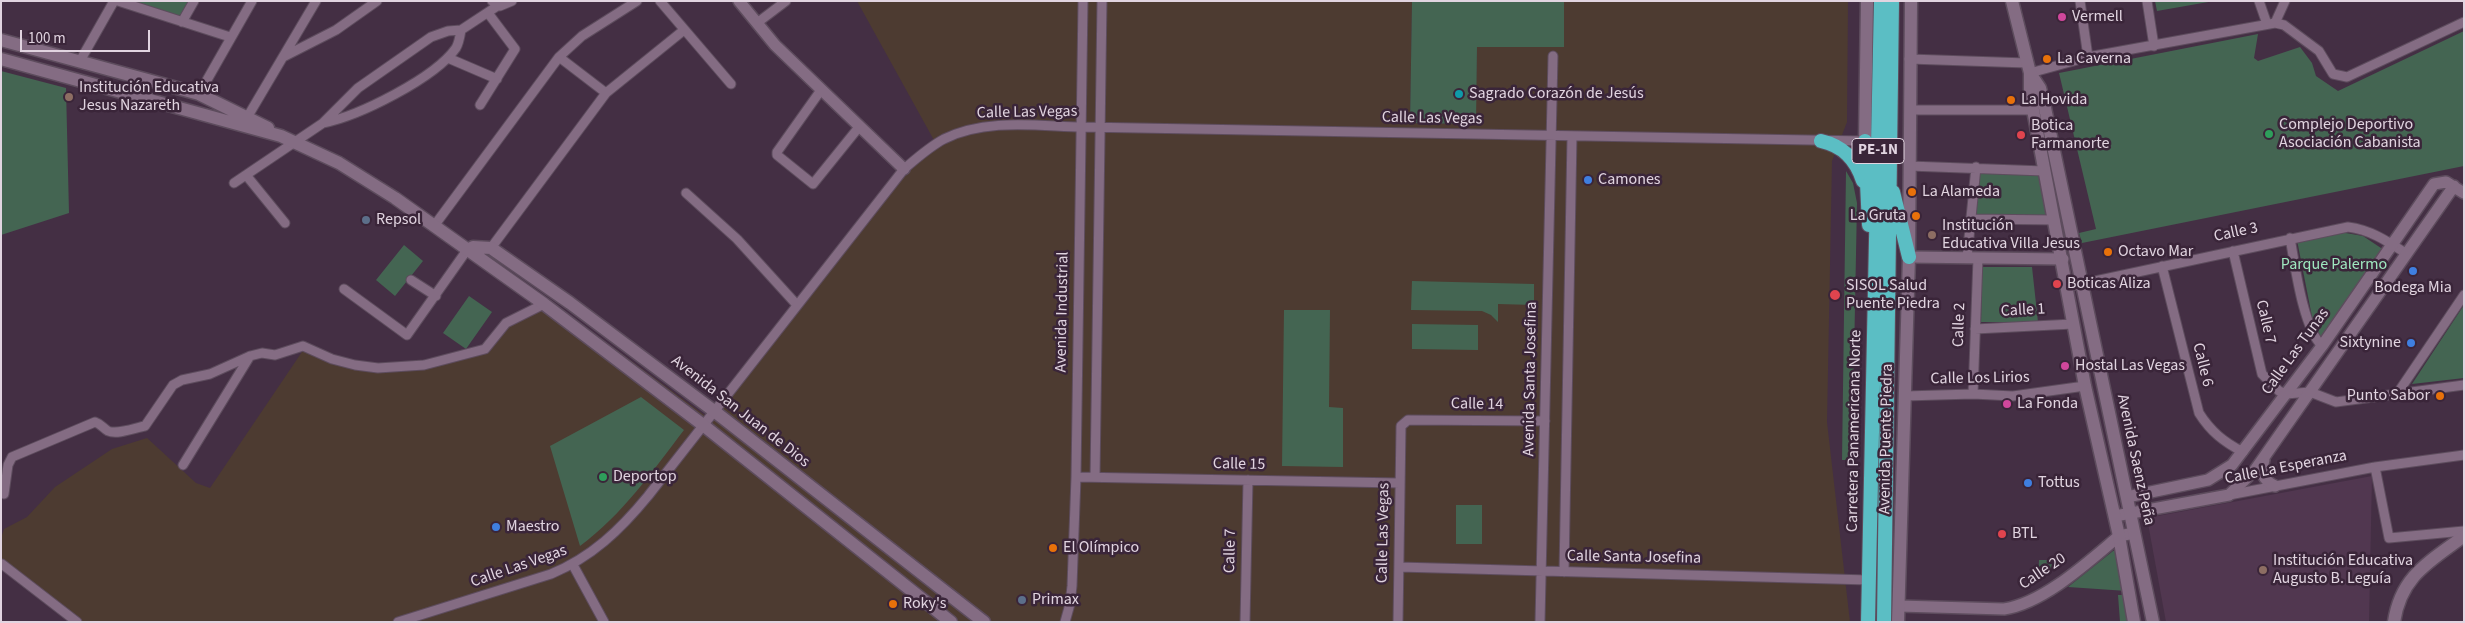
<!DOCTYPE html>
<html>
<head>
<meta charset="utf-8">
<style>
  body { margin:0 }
  #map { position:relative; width:2465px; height:623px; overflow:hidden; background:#442f44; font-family:"Source Sans 3",sans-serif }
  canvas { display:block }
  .frame { position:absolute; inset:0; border:2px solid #e1d4e0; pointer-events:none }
  .scale { position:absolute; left:20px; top:30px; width:130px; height:22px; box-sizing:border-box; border:2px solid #e1d4e0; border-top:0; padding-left:6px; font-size:15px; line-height:18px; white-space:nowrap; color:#e1d4e0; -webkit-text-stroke:4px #3a2539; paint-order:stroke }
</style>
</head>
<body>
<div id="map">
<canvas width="2465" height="623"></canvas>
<div class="frame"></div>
<div class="scale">100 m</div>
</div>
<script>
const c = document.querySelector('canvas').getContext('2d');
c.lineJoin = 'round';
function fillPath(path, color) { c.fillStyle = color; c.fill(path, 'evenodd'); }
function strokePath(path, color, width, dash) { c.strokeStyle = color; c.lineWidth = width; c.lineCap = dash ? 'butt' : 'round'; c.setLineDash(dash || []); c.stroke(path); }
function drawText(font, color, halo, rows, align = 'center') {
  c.font = font + ' "Source Sans 3",sans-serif'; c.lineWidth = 5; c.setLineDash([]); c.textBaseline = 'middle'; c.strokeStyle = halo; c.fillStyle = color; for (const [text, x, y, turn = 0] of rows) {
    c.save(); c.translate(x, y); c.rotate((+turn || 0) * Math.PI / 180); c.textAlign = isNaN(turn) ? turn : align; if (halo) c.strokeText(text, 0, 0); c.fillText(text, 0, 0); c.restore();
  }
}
const built = new Path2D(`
  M2372,476L2369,622H2166L2147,518Z`);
const industrial = new Path2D(`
  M857,1H1412L1410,123L1475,124L1477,47H1563L1564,1H1848L1847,122L1832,161L1827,422L1850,622H80L1,560V538L4,529L27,517L55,487L112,449L147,438L196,483L210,488L308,343L347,360L413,367L487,353L508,325L552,302L707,417L901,172L935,142Z`);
const green = new Path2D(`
  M129,1H189L180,18Z
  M1412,1H1564V47H1477L1476,124L1410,123Z
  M2155,1H2214L2157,11Z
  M2464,31V166L2082,243L2079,233L2096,229L2059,73L2258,34L2254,58L2258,61L2300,47L2312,63L2316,76L2338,91Z
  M1,71L66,88L69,213L1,235Z
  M1971,169L2050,171L2059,221L1968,220Z
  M1846,171L1853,183L1857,203L1852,460H1842Z
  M2340,232L2363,236L2384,250L2322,338L2315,332L2297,240Z
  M404,245L423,261L395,296L376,280Z
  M1982,267H2032L2038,322H1981Z
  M1412,281L1534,284V305L1498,304V322L1491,315L1482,311L1411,310Z
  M469,296L492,312L466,349L443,333Z
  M2464,305V378L2412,384Z
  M1284,310H1330L1329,407L1343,408V467L1282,466Z
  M1412,324L1478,325V350L1412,349Z
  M641,397L684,430C652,472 623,514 580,546L550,446Z
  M1456,505H1482V544H1456Z
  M2116,550L2127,591L2068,587L2113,551Z
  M2039,560H2051L2054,566L2038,579Z
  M2118,595H2127L2132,622H2120Z`);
const minor = new Path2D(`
  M118,1L230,37
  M492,1L500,6L512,1
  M660,1L731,84
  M2080,1L2088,57
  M2147,1L2154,46
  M2259,1L2267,24
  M182,22L194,1
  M757,23L786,1
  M2275,23L2285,1
  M285,56L336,30L377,1
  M559,57L606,93
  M448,58L497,79
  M1909,59L2027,63
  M80,61L114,1
  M2030,73L2088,57L2275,23L2284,25L2319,51L2333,74L2347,77L2464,22
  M821,90L777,152V155L813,184L859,127
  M199,94L252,1
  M480,105L515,49L488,13
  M1910,110H2033
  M248,116L316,1
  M323,123C359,116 435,78 456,48C459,43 460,36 461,30
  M1909,166L2044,171
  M246,175L285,223
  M234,183L323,123L358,88L431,37L448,31L461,30L505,1
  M686,193L737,239L797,305
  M1971,219L2055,220
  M434,226L559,57L582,36L637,1
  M2290,238C2295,265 2303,328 2322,346
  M491,248L606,93L684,30
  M2233,251L2262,374L2279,391L2286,394L2310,392L2336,402L2464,385
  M1967,258L1976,167
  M2162,266L2199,413C2211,432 2224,442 2243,452
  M411,280L436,296
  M2067,287L2348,227C2371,230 2387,241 2407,254
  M344,289L407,335L467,250
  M1975,329L2073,324
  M1973,394L1978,258
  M2397,394L2464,295
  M1905,396L1973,394L2013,396L2085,386
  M183,465L250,356
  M2375,467L2389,538L2464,531
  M1076,477L1400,483
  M1095,477L1102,1
  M4,494L8,465L12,457L95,422C101,424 103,428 108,431C117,435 135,428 145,426L173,385L182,380L210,374L250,356L262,353L275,355L303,346L332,359L355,365L378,368L424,365L485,349L506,323L544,304
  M2229,495L2375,467L2464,455
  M2,564L77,622
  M573,565L604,622
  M1399,567L1869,580
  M1564,572L1572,136
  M398,622L551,574C592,557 620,530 648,496L904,169C917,158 929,147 944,139C986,118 1037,126 1082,127L1865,141
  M1065,622L1070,604L1072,586L1076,477L1083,1
  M1245,622L1248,480
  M1398,622L1401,426L1408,420L1545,421
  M1540,622L1553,56`);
const tertiary = new Path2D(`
  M739,1L775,45L904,169
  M1909,257L2063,259
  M2264,460C2260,473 2263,480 2275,486
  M2127,497L2208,480L2232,465L2322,346L2434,184L2446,182L2464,193
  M2115,516L2229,495L2255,470L2454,186
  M1899,606L2004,609C2044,603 2088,562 2119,536L2134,533`);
const secondary = new Path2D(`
  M2012,1L2030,73L2040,88L2045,108L2153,622
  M1,40L199,94L268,128
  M1,59L281,136L339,163L395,198L544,304L703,425L951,622
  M2030,73V94L2085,386L2119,536L2134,622
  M1865,141L1867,1
  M467,250L473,247L491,248L570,303L714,411L984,622
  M1898,622L1909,257L1911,1
  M2394,622C2401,576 2429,562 2464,536`);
const trunk = new Path2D(`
  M1821,141C1843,146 1856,159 1863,181
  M1865,141L1869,225
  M1893,192L1909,257
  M1868,622L1881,1
  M1884,622L1892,1`);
const markers = [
  [2062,17,5,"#d1479c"],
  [2047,59,5,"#e8710a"],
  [1459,94,5,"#0f9aa8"],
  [69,97,5,"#8d6e63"],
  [2011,100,5,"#e8710a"],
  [2269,134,5,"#2e9e5b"],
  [2021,135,5,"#e0444e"],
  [1588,180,5,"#3f7fe0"],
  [1912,192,5,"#e8710a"],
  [1916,216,5,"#e8710a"],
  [366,220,5,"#5c6f8a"],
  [1932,235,5,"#8d6e63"],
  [2108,252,5,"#e8710a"],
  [2413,271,5,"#3f7fe0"],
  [2057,284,5,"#e0444e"],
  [1835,295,6,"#e0444e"],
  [2411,343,5,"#3f7fe0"],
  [2065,366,5,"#d1479c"],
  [2440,396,5,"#e8710a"],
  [2007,404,5,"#d1479c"],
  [603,477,5,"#2e9e5b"],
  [2028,483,5,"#3f7fe0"],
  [496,527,5,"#3f7fe0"],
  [2002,534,5,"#e0444e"],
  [1053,548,5,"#e8710a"],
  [2263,570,5,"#8d6e63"],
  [1022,600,5,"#5c6f8a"],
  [893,604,5,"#e8710a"]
];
const shields = [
  [1878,151,52]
];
const shieldNames = [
  ["PE-1N",1878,151]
];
const poiNames = [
  ["Vermell",2072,17],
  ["La Caverna",2057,59],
  ["Institución Educativa",79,88],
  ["Jesus Nazareth",79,106],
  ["Sagrado Corazón de Jesús",1469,94],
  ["La Hovida",2021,100],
  ["Complejo Deportivo",2279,125],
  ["Asociación Cabanista",2279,143],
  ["Botica",2031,126],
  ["Farmanorte",2031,144],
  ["Camones",1598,180],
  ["La Alameda",1922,192],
  ["La Gruta",1906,216,"right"],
  ["Repsol",376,220],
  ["Institución",1942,226],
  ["Educativa Villa Jesus",1942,244],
  ["Octavo Mar",2118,252],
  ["Boticas Aliza",2067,284],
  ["SISOL Salud",1846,286],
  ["Puente Piedra",1846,304],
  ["Bodega Mia",2413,288,"center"],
  ["Sixtynine",2401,343,"right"],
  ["Hostal Las Vegas",2075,366],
  ["Punto Sabor",2430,396,"right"],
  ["La Fonda",2017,404],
  ["Deportop",613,477],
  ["Tottus",2038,483],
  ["Maestro",506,527],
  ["BTL",2012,534],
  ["El Olímpico",1063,548],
  ["Institución Educativa",2273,561],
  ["Augusto B. Leguía",2273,579],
  ["Primax",1032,600],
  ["Roky's",903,604]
];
const streetNames = [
  ["Calle Las Vegas",1027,113,-1],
  ["Calle Las Vegas",1432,119,1],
  ["Calle 3",2236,233,-12],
  ["Calle 1",2023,311,-3],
  ["Avenida Industrial",1063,312,-89],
  ["Calle 7",2265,322,77],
  ["Calle 2",1960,325,-88],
  ["Calle Las Tunas",2296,352,-54],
  ["Calle 6",2202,365,76],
  ["Avenida Santa Josefina",1531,379,-89],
  ["Calle Los Lirios",1980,379,-1],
  ["Calle 14",1477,405,1],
  ["Avenida San Juan de Dios",740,412,38],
  ["Carretera Panamericana Norte",1855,431,-89],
  ["Avenida Puente Piedra",1887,439,-89],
  ["Avenida Saenz Peña",2135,460,78],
  ["Calle 15",1239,465,1],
  ["Calle La Esperanza",2286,468,-11],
  ["Calle Las Vegas",1384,533,-89],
  ["Calle 7",1231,551,-89],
  ["Calle Santa Josefina",1634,558,1],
  ["Calle Las Vegas",519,567,-19],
  ["Calle 20",2043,572,-34]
];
const parkNames = [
  ["Parque Palermo",2334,265]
];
fillPath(built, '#513750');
fillPath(industrial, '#4d3b31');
fillPath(green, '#446552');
strokePath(minor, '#5d4c5d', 11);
strokePath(tertiary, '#5d4c5d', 14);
strokePath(secondary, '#5d4c5d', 15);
strokePath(trunk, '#5d4c5d', 16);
strokePath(minor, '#846c83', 9);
strokePath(tertiary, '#846c83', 11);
strokePath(secondary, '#846c83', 12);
strokePath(trunk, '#5bbec4', 14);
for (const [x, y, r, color] of markers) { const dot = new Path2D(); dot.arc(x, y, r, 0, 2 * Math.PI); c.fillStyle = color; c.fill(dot); strokePath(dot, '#3a2539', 2); }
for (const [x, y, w] of shields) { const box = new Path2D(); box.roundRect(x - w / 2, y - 12.5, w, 25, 4); c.fillStyle = '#3a2539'; c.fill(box); strokePath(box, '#e1d4e0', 1); }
drawText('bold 15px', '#e1d4e0', null, shieldNames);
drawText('16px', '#e1d4e0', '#3a2539', poiNames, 'left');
drawText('16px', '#e1d4e0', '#3a2539', streetNames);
drawText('16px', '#9fe8bf', '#3a2539', parkNames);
</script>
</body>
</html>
